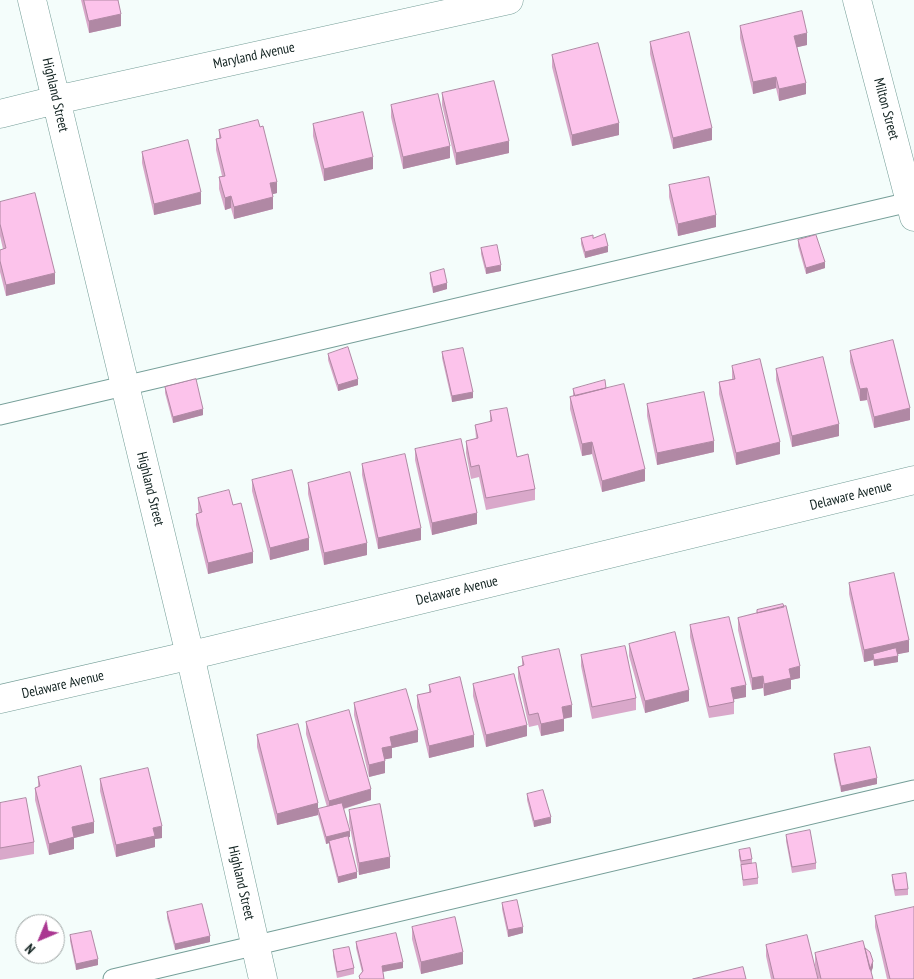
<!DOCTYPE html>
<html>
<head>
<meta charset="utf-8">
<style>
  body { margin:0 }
  #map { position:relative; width:914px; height:979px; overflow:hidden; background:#f4fdfb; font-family:"PT Sans Narrow",sans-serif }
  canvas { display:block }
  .north { position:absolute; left:15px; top:914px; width:50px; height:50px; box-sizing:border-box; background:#fff; border:1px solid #9fa6a5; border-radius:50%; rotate:225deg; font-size:14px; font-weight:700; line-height:20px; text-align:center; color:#10211f }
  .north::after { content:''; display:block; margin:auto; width:18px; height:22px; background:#aa3791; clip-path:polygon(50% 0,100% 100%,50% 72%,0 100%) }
</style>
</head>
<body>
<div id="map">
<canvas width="914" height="979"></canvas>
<div class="north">N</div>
</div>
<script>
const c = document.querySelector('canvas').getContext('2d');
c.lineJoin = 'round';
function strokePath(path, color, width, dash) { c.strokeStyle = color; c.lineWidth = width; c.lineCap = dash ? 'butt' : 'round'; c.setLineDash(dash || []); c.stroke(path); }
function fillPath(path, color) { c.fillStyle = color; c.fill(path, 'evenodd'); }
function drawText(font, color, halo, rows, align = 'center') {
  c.font = font + ' "PT Sans Narrow",sans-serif'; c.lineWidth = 4; c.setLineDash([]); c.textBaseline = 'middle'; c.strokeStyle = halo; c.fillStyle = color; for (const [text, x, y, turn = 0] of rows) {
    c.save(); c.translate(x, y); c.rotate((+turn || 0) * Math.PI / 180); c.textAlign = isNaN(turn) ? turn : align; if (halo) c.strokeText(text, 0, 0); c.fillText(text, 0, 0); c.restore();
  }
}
const lane = new Path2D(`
  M0,415L914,201
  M113,979L914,790`);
const street = new Path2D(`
  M32,0L190,655L263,979
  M857,0L914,217
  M0,114L56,100L509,0
  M0,699L209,651L914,480`);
const wall = new Path2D(`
  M81,0H118L121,26L89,33Z
  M740,26L807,45L797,47L806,94L779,101L776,88L753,94L740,38Z
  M650,42L712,140L673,149L650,54Z
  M552,55L619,135L572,146L552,67Z
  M442,93L509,153L456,165L442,105Z
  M391,105L450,158L403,169L391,117Z
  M313,124L373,169L324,181L313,136Z
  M219,130L277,193L273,194V209L234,219L231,208L225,210L219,189V177L222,176L216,150V139L219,138Z
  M142,152L201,204L154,215L142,163Z
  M669,185L716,227L678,236L669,197Z
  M0,202L55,284L6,296L0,272V250L3,249L0,236Z
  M581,238H593L608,252L585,258L581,244Z
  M798,240L825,268L806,274L798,246Z
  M481,248L501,271L486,274L481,254Z
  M430,273L447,289L433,293L430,279Z
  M850,351L910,420L874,428L867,400L860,401L850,362Z
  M442,352L473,398L452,402L442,358Z
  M328,354L358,385L338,391L328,360Z
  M732,366L780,454L736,465L719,394V382L732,379Z
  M776,369L839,436L792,447L776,380Z
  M165,387L203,415L173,423L165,393Z
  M606,388L645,481L602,492L592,454L582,456L570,409V397L573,396V389Z
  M647,404L714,452L657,465L647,416Z
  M490,411L535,489V500L486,510L479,477L471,479L466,453V441L476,439L475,425L490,422Z
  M415,449L477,524L432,535L415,460Z
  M362,464L421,540L378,549L362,475Z
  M252,480L309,550L270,560L252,491Z
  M308,483L367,555L324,565L308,494Z
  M198,498L233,505L253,563L208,574L196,525V514L199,513L198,510Z
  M849,583L909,652L897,654L898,662L874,666L873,660L864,662L849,594Z
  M757,610L800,678L791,680V689L764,696L763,688L752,690L738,630V618L757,613Z
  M690,625L746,697L734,699V714L709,718L690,637Z
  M629,644L689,701L645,713L629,656Z
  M581,655L636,698V710L592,719L581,666Z
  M522,657L572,717L564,719V731L541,736L538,725L529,727L518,678V667L522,666Z
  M473,684L527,736L486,747L473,696Z
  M429,685L474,747L429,758L417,707V695L429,693Z
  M354,703L418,742L392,748V758L385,759V773L369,777L354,715Z
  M306,722L371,800L344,809L350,837H348L357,878L338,883L329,847V843L326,844L318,815L277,825L257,747V735L318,809L327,807L306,734Z
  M834,754L877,784L841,792L834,760Z
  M38,777L94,833L74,838V849L49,855L35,800V788L38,787Z
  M100,779L162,838L155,839V847L116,857L100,791Z
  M527,794L551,823L534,827L527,800Z
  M0,803L34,842V854L0,860Z
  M349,810L390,868L359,875L349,822Z
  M786,835L816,863V869L792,873L786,841Z
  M739,850L752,859V864L758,878V884L743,886L741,866L739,856Z
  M892,875L908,889V895L895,896L892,881Z
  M502,903L523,933L508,937L502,909Z
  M167,912L210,942L175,950L167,918Z
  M875,916L914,979H887L875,927Z
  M412,927L463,964L421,974L412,939Z
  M70,935L98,965L76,970L70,941Z
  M356,942L403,968L383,972L384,979H359V976L362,972L356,948Z
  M766,945L818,979H771L766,956Z
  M865,948L873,967L871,973L873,979H818L815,965V953Z
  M333,950L354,968V974L337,978L333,956Z`);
const shadedWall = new Path2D(`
  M121,14V26L89,33V21Z
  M807,33V45L794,48V36Z
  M776,77V88L753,94V82Z
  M806,83V94L779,101V89Z
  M619,123V135L572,146V135Z
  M712,128V140L673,149V138Z
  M509,141V153L456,165V153Z
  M450,146V158L403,169V157Z
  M373,157V169L324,181V169Z
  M277,182V193L270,195V183Z
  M201,192V204L154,215V204Z
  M231,196V208L225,210V198Z
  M273,197V209L234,219V207Z
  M716,215V227L678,236V224Z
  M608,246V252L585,258V252Z
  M825,262V268L806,274V268Z
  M501,265V271L486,274V268Z
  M55,273V284L6,296V285Z
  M447,283V289L433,293V287Z
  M358,379V385L338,391V385Z
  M867,388V400L860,401V389Z
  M473,392V398L452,402V396Z
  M910,408V420L874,428V417Z
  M203,409V415L173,423V417Z
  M839,424V436L792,447V436Z
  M714,441V452L657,465V453Z
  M592,442V454L582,456V444Z
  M780,442V454L736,465V453Z
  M645,469V481L602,492V481Z
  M477,513V524L432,535V523Z
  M421,528V540L378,549V538Z
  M309,538V550L270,560V548Z
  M367,543V555L324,565V553Z
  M253,552V563L208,574V563Z
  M909,640V652L874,659L873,654V660L864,662V650Z
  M898,656V662L874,666V660Z
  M800,666V678L791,680V689L764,696V684L789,669Z
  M763,676V688L752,690V678Z
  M746,685V697L731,700V688Z
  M689,690V701L645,713V701Z
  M572,705V717L562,719V707Z
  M564,719V731L541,736V724Z
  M527,725V736L486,747V735Z
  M418,730V742L392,748V758L382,760V748L390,737Z
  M474,735V747L429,758V746Z
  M385,761V773L369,777V765Z
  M877,778V784L841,792V786Z
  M371,789V800L329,813V801Z
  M318,803V815L277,825V814Z
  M551,817V823L534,827V821Z
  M94,822V833L74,838V849L49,855V844L72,827Z
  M162,826V838L155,839V847L116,857V845L153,828Z
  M350,831V837L326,844V837Z
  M390,857V868L359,875V863Z
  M357,872V878L338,883V877Z
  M523,927V933L508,937V930Z
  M210,936V942L175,950V944Z
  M463,952V964L421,974V962Z
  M98,959V965L76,970V964Z
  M873,961V967L869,978V972Z
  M403,962V968L382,972V966Z`);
const building = new Path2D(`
  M84,0H118L121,14L89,21Z
  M802,11L807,33L794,36L806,83L779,89L776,77L753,82L740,26Z
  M689,32L712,128L673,138L650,42Z
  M598,43L619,123L572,135L552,55Z
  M494,81L509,141L456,153L442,93Z
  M438,94L450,146L403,157L391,105Z
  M363,112L373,157L324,169L313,124Z
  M258,120L260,127L263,126L277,182L270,183L273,197L234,207L231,196L225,198L219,177L225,176L216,139L221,138L219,130Z
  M188,140L201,192L154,204L142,152Z
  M709,177L716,215L678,224L669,185Z
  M35,193L55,273L6,285L0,261V250L6,248L0,224V202Z
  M605,234L608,246L585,252L581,238L593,235V238Z
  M816,235L825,262L806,268L798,240Z
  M497,245L501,265L486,268L481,248Z
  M444,269L447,283L433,287L430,273Z
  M893,340L910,408L874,417L867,388L860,389L850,351Z
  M348,347L358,379L338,385L328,354Z
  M463,348L473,392L452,396L442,352Z
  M823,357L839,424L792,436L776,369Z
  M760,359L780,442L736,453L719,382L735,379L732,366Z
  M196,379L203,409L173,417L165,387Z
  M605,380L606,388L575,396L573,389Z
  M624,384L645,469L602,481L592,442L582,444L570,397Z
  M704,392L714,441L657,453L647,404Z
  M507,408L517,457L528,454L535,489L486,498L479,465L471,467L466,441L478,438L475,425L492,421L490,411Z
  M461,439L477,513L432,523L415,449Z
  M405,454L421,528L378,538L362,464Z
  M292,470L309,538L270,548L252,480Z
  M350,472L367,543L324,553L308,483Z
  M229,490L233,505L241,503L253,552L208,563L196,514L202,512L198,498Z
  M894,573L909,640L864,650L849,583Z
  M783,604L784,607L757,613V610Z
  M786,606L800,666L789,669L791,678L764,684L763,676L752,678L738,618Z
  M729,617L746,685L731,688L734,702L709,707L690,625Z
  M675,632L689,690L645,701L629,644Z
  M625,646L636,698L592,707L581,655Z
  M896,648L898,656L874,660L873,654Z
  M559,649L572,705L562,707L564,719L541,724L538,713L529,715L518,667L524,665L522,657Z
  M514,674L527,725L486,735L473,684Z
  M460,677L474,735L429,746L417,695L431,692L429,685Z
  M406,689L418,730L390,737L392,746L382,748L385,761L369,765L354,703Z
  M349,710L371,789L329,801L306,722Z
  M298,724L318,803L277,814L257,735Z
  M870,747L877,778L841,786L834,754Z
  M81,766L94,822L72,827L74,837L49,844L35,788L40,786L38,777Z
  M148,768L162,826L153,828L155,836L116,845L100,779Z
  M543,790L551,817L534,821L527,794Z
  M26,798L34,842L0,848V803Z
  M342,803L350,831L326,837L318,809Z
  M380,804L390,857L359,863L349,810Z
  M810,830L816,863L792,867L786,835Z
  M348,836L357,872L338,877L329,841Z
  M750,848L752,859L741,861L739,850Z
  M756,863L758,878L743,880L741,865Z
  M906,873L908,889L895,890L892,875Z
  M517,900L523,927L508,930L502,903Z
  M202,904L210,936L175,944L167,912Z
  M914,907V979H890L875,916Z
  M455,917L463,952L421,962L412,927Z
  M91,931L98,959L76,964L70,935Z
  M396,933L403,962L382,966L384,979H360L359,976L363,971L356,942Z
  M807,935L818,979H774L766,945Z
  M863,941L873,979H821L815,953Z
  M349,947L354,968L337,972L333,950Z
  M865,948L870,952L873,961L870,969Z
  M743,967L746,979H693Z`);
const streetNames = [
  ["Maryland Avenue",254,56,-12],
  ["Highland Street",55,95,77],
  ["Milton Street",886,109,75],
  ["Highland Street",150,489,76],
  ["Delaware Avenue",851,496,-14],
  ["Delaware Avenue",457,591,-14],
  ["Delaware Avenue",63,685,-13],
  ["Highland Street",241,883,77]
];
strokePath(lane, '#759e98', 21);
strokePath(street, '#759e98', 29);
strokePath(lane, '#fff', 19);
strokePath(street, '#fff', 28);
fillPath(wall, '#d9a8ca');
fillPath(shadedWall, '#b088a4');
fillPath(building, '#fcc3eb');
strokePath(building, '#b088a4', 1);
drawText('14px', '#10211f', '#fff', streetNames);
</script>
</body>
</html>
